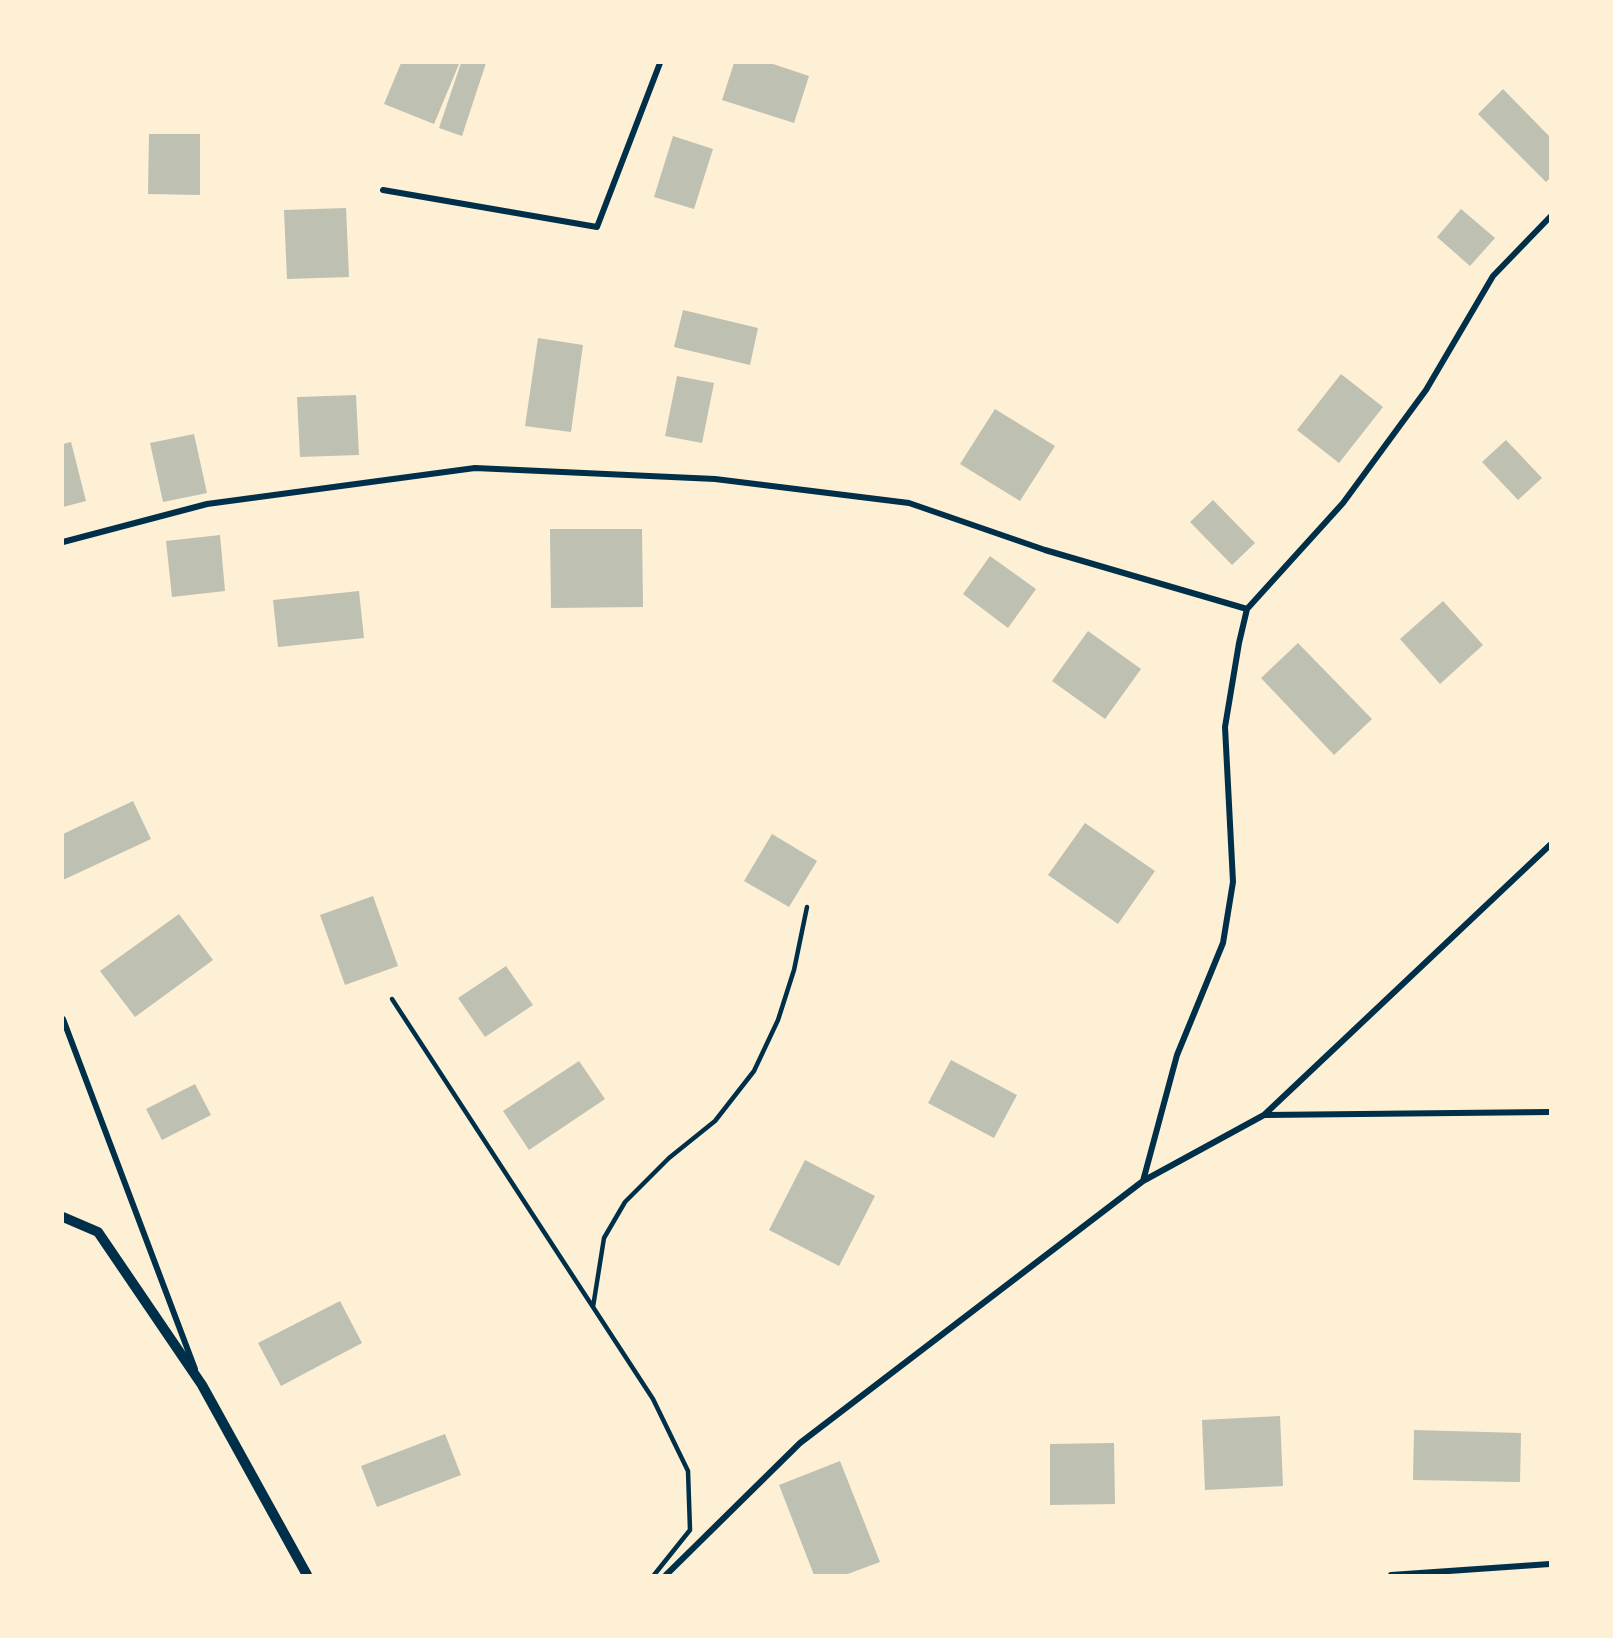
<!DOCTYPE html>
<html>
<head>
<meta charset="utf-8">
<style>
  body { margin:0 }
  #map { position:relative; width:1613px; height:1638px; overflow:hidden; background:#fdf0d5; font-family:Commissioner,sans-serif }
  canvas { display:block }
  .frame { position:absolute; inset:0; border:64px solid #fdf0d5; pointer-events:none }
</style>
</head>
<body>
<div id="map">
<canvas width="1613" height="1638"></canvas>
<div class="frame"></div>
</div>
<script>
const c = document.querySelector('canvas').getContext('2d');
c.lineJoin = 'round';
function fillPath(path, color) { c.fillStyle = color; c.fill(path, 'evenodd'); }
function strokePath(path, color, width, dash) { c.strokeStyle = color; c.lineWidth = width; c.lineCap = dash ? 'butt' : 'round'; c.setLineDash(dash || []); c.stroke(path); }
const building = new Path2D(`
  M401,63L459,64L434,124L384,104Z
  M461,63H486L462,136L439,128Z
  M734,63H770L809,76L794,123L722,100Z
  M1503,89L1550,137V178L1546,182L1478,114Z
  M149,134H200V195L148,194Z
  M673,136L713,149L694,209L654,197Z
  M346,208L349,277L287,279L284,210Z
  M1461,209L1495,238L1470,266L1437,237Z
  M683,310L758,328L750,365L674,347Z
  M538,338L583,345L571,432L525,426Z
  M1341,374L1383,407L1339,463L1297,430Z
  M677,376L714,383L702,443L665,436Z
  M356,395L359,455L300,457L297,397Z
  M995,409L1055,446L1020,501L960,464Z
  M194,434L207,493L163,502L150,443Z
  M1506,440L1542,478L1518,500L1482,462Z
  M71,442L86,501L63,507V444Z
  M1213,500L1255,543L1232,565L1190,522Z
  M550,529H642L643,607L551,608Z
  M220,535L225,591L172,597L166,541Z
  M990,556L1036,589L1008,628L963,594Z
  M359,591L364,638L278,647L273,600Z
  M1443,601L1483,645L1440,684L1400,639Z
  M1088,631L1141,669L1105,719L1052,681Z
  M1298,643L1372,719L1334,755L1261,678Z
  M133,801L151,839L63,880V834Z
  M1085,823L1155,871L1118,924L1048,875Z
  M772,834L817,861L789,907L744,881Z
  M373,896L398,966L345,985L320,915Z
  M179,914L213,960L135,1017L100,971Z
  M506,966L533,1005L485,1037L458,998Z
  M951,1060L1017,1095L994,1138L928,1103Z
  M579,1061L605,1099L529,1150L503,1111Z
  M195,1084L211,1115L162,1140L146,1109Z
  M805,1160L875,1196L839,1266L769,1230Z
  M340,1301L362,1343L281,1386L258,1343Z
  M1280,1416L1283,1486L1205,1490L1202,1420Z
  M1414,1430L1521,1433L1520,1482L1413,1480Z
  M445,1434L461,1475L377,1507L361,1466Z
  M1114,1443L1115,1504L1050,1505V1444Z
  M840,1461L880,1562L845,1575H814L779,1485Z`);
const service = new Path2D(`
  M392,999L653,1399L688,1471L690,1530L654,1575
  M593,1307L604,1238L625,1202L669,1158L715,1121L754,1071L778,1020L794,970L807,907`);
const minor = new Path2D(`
  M383,190L597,227L660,63
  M63,542L207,504L475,468L715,479L909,503L1045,550L1247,609
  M63,1019L195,1369
  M1265,1115L1550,1112
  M1143,1181L1264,1115L1550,845
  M666,1575L800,1443L1143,1181L1177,1055L1223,943L1233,882L1225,727L1239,643L1247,609L1343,503L1426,390L1493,276L1550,217
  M1391,1575L1550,1564`);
const tertiary = new Path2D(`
  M63,1217L98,1232L202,1385L307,1575`);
fillPath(building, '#bec0b2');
strokePath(service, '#003049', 4.5);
strokePath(minor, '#003049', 6);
strokePath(tertiary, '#003049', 10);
</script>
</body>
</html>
